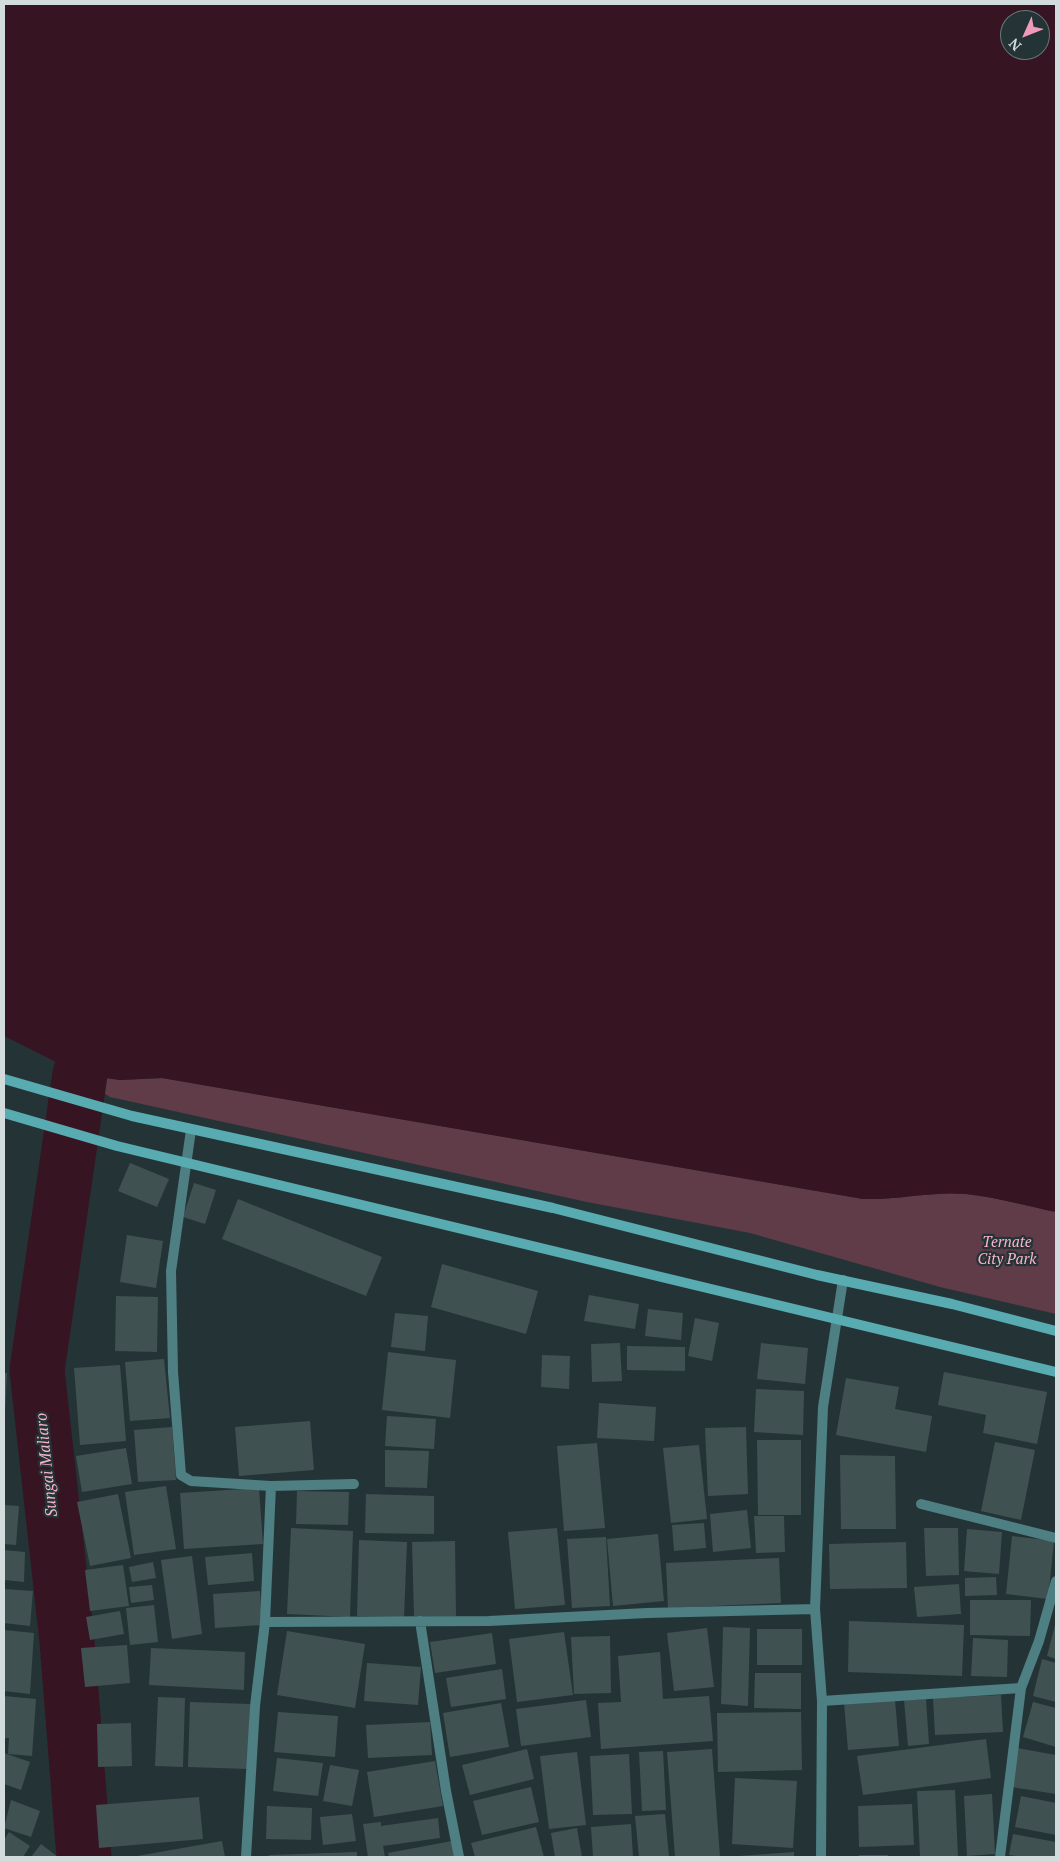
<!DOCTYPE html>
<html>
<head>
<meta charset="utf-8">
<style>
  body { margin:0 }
  #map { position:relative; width:1060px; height:1861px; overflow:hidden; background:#243436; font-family:"PT Serif",serif }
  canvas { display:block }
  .frame { position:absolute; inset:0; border:5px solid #d2dcdd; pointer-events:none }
  .north { position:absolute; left:1000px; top:10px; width:50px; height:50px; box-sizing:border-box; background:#243436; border:1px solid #6a7779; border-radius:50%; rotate:226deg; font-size:14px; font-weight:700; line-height:20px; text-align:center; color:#d2dcdd }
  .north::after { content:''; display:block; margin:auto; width:18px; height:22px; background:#ef9ab8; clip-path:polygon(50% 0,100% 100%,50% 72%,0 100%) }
</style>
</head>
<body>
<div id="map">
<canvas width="1060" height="1861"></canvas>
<div class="frame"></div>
<div class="north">N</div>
</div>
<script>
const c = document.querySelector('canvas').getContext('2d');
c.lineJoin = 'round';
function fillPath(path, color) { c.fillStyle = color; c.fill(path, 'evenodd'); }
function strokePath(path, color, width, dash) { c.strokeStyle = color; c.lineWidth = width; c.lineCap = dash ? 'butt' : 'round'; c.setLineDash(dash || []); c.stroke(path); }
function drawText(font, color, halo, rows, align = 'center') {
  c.font = font + ' "PT Serif",serif'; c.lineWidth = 4.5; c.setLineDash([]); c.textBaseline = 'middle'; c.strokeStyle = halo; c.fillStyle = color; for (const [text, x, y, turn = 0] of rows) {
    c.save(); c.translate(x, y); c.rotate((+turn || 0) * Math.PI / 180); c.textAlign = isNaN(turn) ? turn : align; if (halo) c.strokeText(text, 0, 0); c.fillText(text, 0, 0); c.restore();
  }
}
const green = new Path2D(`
  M88,1076L120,1080L162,1078L863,1199C898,1200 932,1191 966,1194C996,1197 1027,1206 1056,1212V1314L940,1287L750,1233L587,1202L110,1097L101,1091Z`);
const water = new Path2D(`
  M4,4H1056V1212C1027,1206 996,1197 966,1194C932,1191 898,1200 863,1199L162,1078L120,1080L80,1074L4,1036ZM1010,20H1040V50H1010Z`);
const river = new Path2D(`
  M80,1074L37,1370L67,1641L84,1857`);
const building = new Path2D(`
  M130,1163L169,1179L157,1207L118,1191Z
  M194,1183L216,1190L205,1224L183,1217Z
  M238,1199L382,1257L366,1296L222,1239Z
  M127,1235L163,1241L156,1288L120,1282Z
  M442,1264L538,1291L526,1334L431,1307Z
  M589,1295L639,1304L635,1329L584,1321Z
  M116,1296L158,1297L157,1352L115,1351Z
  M648,1309L683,1313L681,1340L645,1336Z
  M395,1313L428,1316L425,1351L391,1347Z
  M695,1318L719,1323L712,1361L688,1356Z
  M620,1343L622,1381L592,1382L591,1344Z
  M761,1343L808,1348L805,1384L757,1379Z
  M627,1346L685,1347V1371L627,1370Z
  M388,1352L456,1360L450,1418L382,1410Z
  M542,1355L570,1356L569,1389L541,1387Z
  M164,1359L170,1418L130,1421L125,1362Z
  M120,1365L126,1441L80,1445L74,1368Z
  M944,1372L1047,1392L1037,1444L983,1433L986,1415L938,1405Z
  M4,1373H7L5,1413H4Z
  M846,1378L899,1387L895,1409L932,1416L926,1452L836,1435Z
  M756,1389L804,1391L803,1435L754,1432Z
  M599,1403L656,1407L654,1441L597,1438Z
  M387,1416L436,1419L434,1449L385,1446Z
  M310,1421L314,1470L239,1476L235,1427Z
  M172,1427L176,1480L138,1482L134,1430Z
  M746,1427L748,1494L708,1496L705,1428Z
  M757,1440H801V1515H758Z
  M995,1442L1035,1450L1021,1520L981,1511Z
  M597,1443L605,1528L564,1531L557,1446Z
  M699,1445L707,1519L671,1523L663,1448Z
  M126,1448L132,1484L82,1492L76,1456Z
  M385,1450L429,1451L427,1488L385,1487Z
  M840,1455L895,1456L896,1529H841Z
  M166,1486L176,1549L134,1555L125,1492Z
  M259,1488L263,1544L184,1549L180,1493Z
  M297,1491L349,1492L348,1525L296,1524Z
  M118,1494L131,1558L90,1566L77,1502Z
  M366,1494L434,1496V1534L365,1533Z
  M4,1505L19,1506L16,1545L4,1544Z
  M747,1510L751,1548L713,1552L710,1514Z
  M754,1516H784L785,1552L756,1553Z
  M704,1523L706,1548L674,1551L672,1525Z
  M291,1528L353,1531L350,1617L287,1614Z
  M557,1528L565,1605L515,1609L508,1532Z
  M924,1528H958L959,1575L926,1576Z
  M967,1529L1002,1532L999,1574L964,1571Z
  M658,1534L664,1601L613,1606L607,1539Z
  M1012,1536L1054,1541L1048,1599L1006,1594Z
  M606,1537L610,1606L572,1608L567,1539Z
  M359,1540L407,1542L404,1617L357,1616Z
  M455,1541L456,1616H414L412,1542Z
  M906,1542L907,1588L830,1589L829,1544Z
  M4,1550L25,1552L24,1582L4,1580Z
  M252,1553L254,1581L208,1585L205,1557Z
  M192,1556L202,1634L172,1639L161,1560Z
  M779,1558L781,1603L668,1608L666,1563Z
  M153,1562L156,1578L132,1582L129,1567Z
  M123,1565L129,1606L90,1611L85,1570Z
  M996,1577L997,1595L965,1596V1578Z
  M959,1584L961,1614L917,1617L914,1587Z
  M152,1585L154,1600L131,1603L129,1587Z
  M4,1589L33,1591L30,1626L4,1623Z
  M260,1591L262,1625L215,1628L213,1594Z
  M970,1600H1031L1030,1636L970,1635Z
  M154,1605L158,1642L130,1645L126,1608Z
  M120,1611L124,1634L90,1640L86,1617Z
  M849,1621L964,1625L962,1676L848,1672Z
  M1056,1621V1659L1047,1656Z
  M723,1627L750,1628L748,1706L721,1704Z
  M707,1628L714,1687L674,1691L667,1633Z
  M757,1629H802V1665H757Z
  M4,1630L34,1633L30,1694L4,1691Z
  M287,1631L365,1644L355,1708L277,1695Z
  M564,1632L573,1695L517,1702L509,1639Z
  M492,1633L496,1664L435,1673L430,1642Z
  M610,1636L611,1693L574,1694L571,1637Z
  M973,1638L1008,1640L1007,1677L971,1676Z
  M127,1645L130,1683L85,1687L81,1648Z
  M151,1648L245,1652L244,1690L149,1685Z
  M660,1652L663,1699L709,1696L713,1741L601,1749L598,1703L621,1702L618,1656Z
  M1042,1659L1056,1663V1702L1033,1696Z
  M367,1663L421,1667L418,1705L364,1701Z
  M502,1669L506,1699L451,1707L446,1678Z
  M755,1673H801V1709L754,1708Z
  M1001,1695L1003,1732L935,1735L933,1698Z
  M4,1696L36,1699L32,1756L8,1754L9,1738H4Z
  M158,1697L185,1698L183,1767L155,1766Z
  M926,1699L929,1744L908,1746L904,1700Z
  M586,1700L591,1737L521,1746L516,1709Z
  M895,1700L899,1746L848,1750L844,1703Z
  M190,1702L250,1704L248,1769L188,1767Z
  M1033,1702L1056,1708V1747L1023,1737Z
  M501,1703L509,1747L450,1757L443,1713Z
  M278,1712L338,1716L335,1757L274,1752Z
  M801,1712L802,1770L718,1772L717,1713Z
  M430,1722L432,1755L368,1758L366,1725Z
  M131,1723L132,1766L98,1767L97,1724Z
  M986,1739L991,1778L863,1795L857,1756Z
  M1017,1748L1056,1755V1794L1011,1787Z
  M527,1749L534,1779L470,1795L462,1765Z
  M712,1749L720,1857H675L667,1752Z
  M663,1751L666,1810L642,1811L639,1752Z
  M577,1752L586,1825L549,1829L540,1756Z
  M4,1753L30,1762L21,1790L4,1784Z
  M629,1754L632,1814L593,1815L590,1756Z
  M277,1758L323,1763L318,1796L273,1791Z
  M435,1761L443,1806L374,1817L367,1772Z
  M330,1765L359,1770L352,1806L323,1801Z
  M735,1778L797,1781L793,1848L732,1844Z
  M531,1787L539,1822L482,1835L473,1801Z
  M955,1790L958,1857H920L917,1791Z
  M992,1794L995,1854L967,1856L964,1796Z
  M1021,1796L1056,1803V1835L1015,1827Z
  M199,1797L203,1839L99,1848L96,1805Z
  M11,1800L40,1811L31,1837L4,1828Z
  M912,1804L914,1845L859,1847L858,1806Z
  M267,1806L312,1808L311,1840L266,1839Z
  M352,1814L356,1841L323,1845L320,1817Z
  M665,1814L669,1857H639L635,1816Z
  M438,1818L440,1838L383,1846L385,1857H368L363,1824L381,1822V1826Z
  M631,1824L633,1857H593L591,1827Z
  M536,1827L544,1857H475L471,1843Z
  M577,1828L582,1857H555L551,1833Z
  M9,1832L30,1846L23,1857H4V1840Z
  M1013,1834L1056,1842V1857H1023L1009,1855Z
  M222,1841L225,1857H137V1856Z
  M452,1841L456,1857H389L388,1853Z
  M41,1844L58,1857H31Z
  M357,1852V1857H269V1855Z
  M794,1852V1857H740L739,1856Z
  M859,1855H888V1857H859Z`);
const street = new Path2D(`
  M191,1130L171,1271L173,1372L181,1475L191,1481L271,1486
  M921,1504L1056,1538
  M420,1621L446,1791L459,1857
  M265,1622L271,1486L354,1484
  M822,1701L1021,1688L1039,1641L1056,1581
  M246,1857L255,1706L265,1622L489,1621L647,1613L815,1609
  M821,1857L822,1701L815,1609L823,1407L843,1280
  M1000,1857L1021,1688`);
const secondary = new Path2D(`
  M4,1079L132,1116L553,1208L817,1275L952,1304L1056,1331
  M4,1113L117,1146L1056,1372`);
const parkNames = [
  ["Ternate",1007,1243],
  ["City Park",1007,1260]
];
const waterNames = [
  ["Sungai Maliaro",47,1465,-96]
];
fillPath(green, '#603b48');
fillPath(water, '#371422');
strokePath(river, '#371422', 55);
fillPath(building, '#405152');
strokePath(street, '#4e7f83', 10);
strokePath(secondary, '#59abb2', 10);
drawText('italic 15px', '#fcb3cc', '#243436', parkNames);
drawText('italic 16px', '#fbb3cb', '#243436', waterNames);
</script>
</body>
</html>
